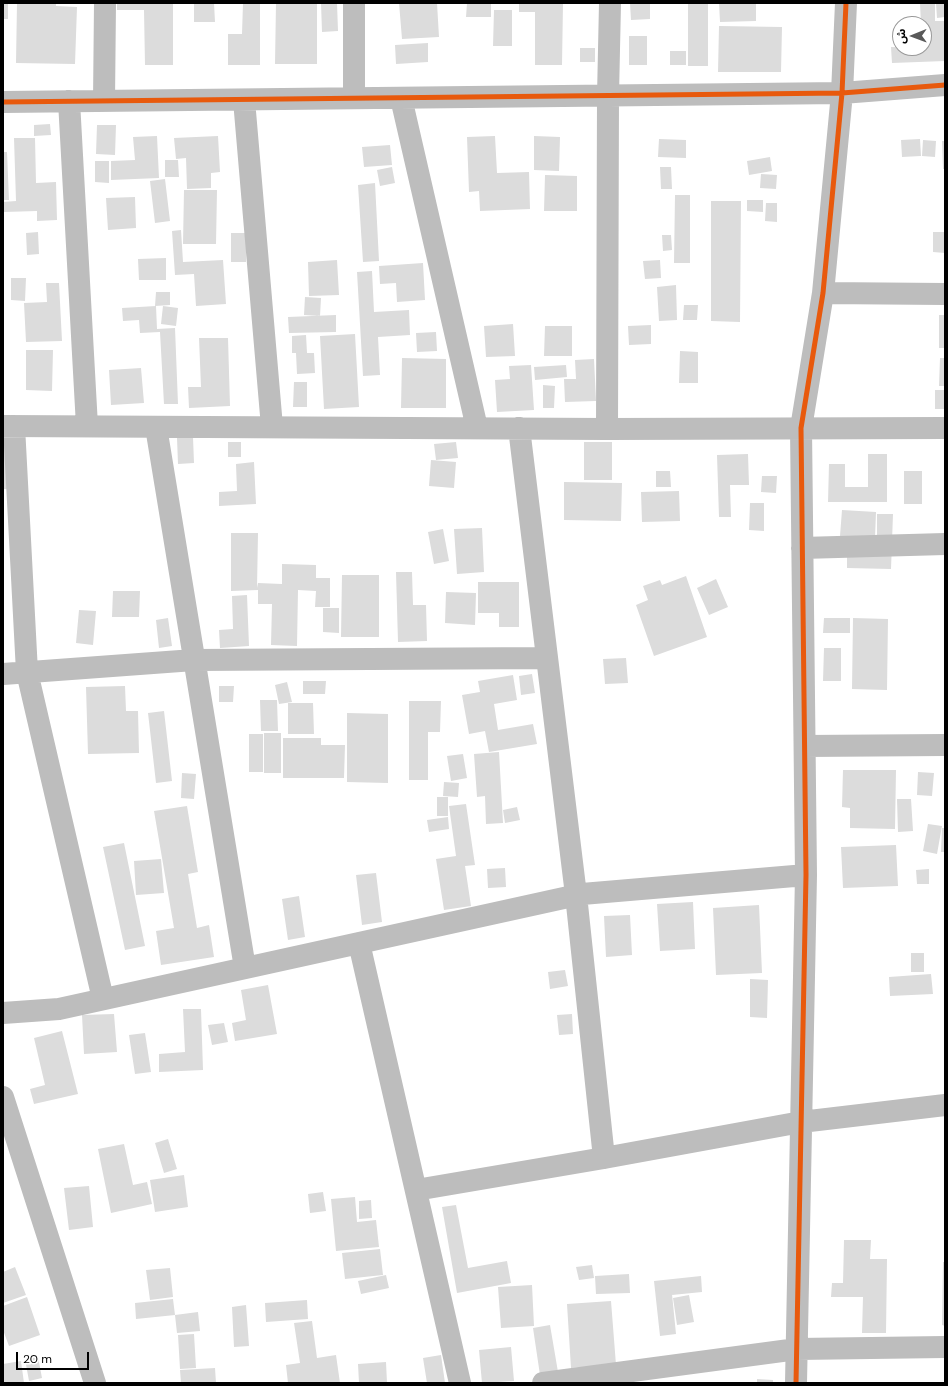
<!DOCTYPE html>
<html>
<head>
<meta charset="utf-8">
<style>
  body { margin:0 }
  #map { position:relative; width:948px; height:1386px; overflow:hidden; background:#fff; font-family:"DM Sans","Noto Sans Arabic",sans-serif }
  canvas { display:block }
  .frame { position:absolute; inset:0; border:4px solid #000; pointer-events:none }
  .north { position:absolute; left:892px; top:16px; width:40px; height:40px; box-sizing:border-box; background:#fff; border:1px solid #999; border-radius:50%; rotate:269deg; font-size:11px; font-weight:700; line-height:16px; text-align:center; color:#000 }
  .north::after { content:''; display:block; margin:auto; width:14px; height:18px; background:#595959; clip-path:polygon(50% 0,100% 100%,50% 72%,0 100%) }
  .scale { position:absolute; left:16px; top:1352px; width:73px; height:18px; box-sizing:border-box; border:2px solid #000; border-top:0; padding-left:5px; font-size:12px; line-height:14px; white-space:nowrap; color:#000; -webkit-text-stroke:3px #fff; paint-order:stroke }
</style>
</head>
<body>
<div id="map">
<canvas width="948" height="1386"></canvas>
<div class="frame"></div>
<div class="north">ش</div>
<div class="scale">20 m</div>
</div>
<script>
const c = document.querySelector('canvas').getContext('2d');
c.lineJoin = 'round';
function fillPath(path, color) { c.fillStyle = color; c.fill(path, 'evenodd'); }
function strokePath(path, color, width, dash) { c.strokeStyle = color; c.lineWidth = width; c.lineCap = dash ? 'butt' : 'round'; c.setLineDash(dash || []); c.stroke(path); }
const building = new Path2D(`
  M3,3H8V19H3Z
  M17,3H56V6L77,7L75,64L16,63Z
  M117,3H173V65H145L144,10H117Z
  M194,3H214L215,22H194Z
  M243,3H260V65H228V34H242Z
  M276,3H317V64H275Z
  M321,3H337L338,31L322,32Z
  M399,3H437L439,37L402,39Z
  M467,3H491V17H466Z
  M519,3H563L562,65H535V12H519Z
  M630,3H650V19L631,20Z
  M719,3H756V21L720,22Z
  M920,3H935V21H945V61L892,63L891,47L924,48V24H921Z
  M936,3H945V17L937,18Z
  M688,4H708V66H688Z
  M494,10H512V46H493Z
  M719,26L782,27L781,72H718Z
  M629,36H647V65H629Z
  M428,43V62L396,64L395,45Z
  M580,48H595V62H580Z
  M670,51H686V65H670Z
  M50,124L51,135L34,136V125Z
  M97,125H116L115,155L96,154Z
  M157,136L159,178L111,180V161L135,160L133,137Z
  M218,136L220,172L211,173V188L187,189L186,158L176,159L174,138Z
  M495,136L497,173L529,172L530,209L480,211L479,191L469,192L467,137Z
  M534,136L560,137L559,171L534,170Z
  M14,138H35L36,183L56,182L57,220L37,221V211L4,212L3,202L16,201Z
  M659,139L686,140V158L658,157Z
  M920,139L921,156L902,157L901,140Z
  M923,140L936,141L935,157L922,156Z
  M942,141H945V169H943Z
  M390,145L392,165L364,167L362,147Z
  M3,152H7L9,200H3Z
  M770,157L772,171L749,175L747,161Z
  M165,160H178L179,177H165Z
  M95,161H109V183L95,182Z
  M392,167L395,183L380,186L377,170Z
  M660,167H671L672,189H661Z
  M761,174L777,175L776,189L760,188Z
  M545,175L577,176V211H544Z
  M165,179L170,221L155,223L150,181Z
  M375,183L379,261L363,262L358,185Z
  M184,190H217L216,244H183Z
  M675,195H690V263H674Z
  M135,197L136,228L108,230L106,198Z
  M747,200H763V212L747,211Z
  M711,201H741L740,322L711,321Z
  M766,203H777V222L765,221Z
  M181,230L183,262L223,260L226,304L196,306L194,274L175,275L172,231Z
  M38,232L39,254L27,255L26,233Z
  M933,232H945V253L933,252Z
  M231,233H246V262H231Z
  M662,235H671L672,250L663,251Z
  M166,258V280H139L138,259Z
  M337,260L339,295L309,296L308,262Z
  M660,260L661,278L645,279L643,261Z
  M423,263L425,300L397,302L396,283L380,284L379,266Z
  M372,271L374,312L409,310L410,335L378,337L380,375L363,376L357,272Z
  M11,278H26L25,301L11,300Z
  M46,283H59L62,341L26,342L24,303L47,302Z
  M676,285L677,320L659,321L657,287Z
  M156,292H170V305L155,306Z
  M305,297L321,298L320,316L304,315Z
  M684,305H698L697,320H683Z
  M156,306L157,329L175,328L178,404H164L160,332L140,333L139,320L123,321L122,308Z
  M163,306L178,308L176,326L161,324Z
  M336,315V332L289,333L288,317Z
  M939,315H945V348H939Z
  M513,324L515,356L486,357L484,326Z
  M651,325V344L629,345L628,326Z
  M545,326H572V356H544Z
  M436,332L437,351L417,352L416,333Z
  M355,334L359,407L324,409L320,336Z
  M306,335L307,353H314L315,373L297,374L296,353H292V336Z
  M199,338H228L230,406L189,408L188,387H201Z
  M26,350H53L52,391L26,390Z
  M680,351L698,352V383H679Z
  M402,358L446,359V408H401Z
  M940,358H945V386H939Z
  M594,359L596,401L565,402L564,379H576L575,360Z
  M531,365L534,410L497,412L495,380L510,379L509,366Z
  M566,365L567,377L535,380L534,367Z
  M141,368L144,403L111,405L109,370Z
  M294,382H307V407H293Z
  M543,385L555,386L554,408H543Z
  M935,390H945V409H935Z
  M193,437L194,463L178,464L177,438Z
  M3,440H10L9,489H3Z
  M228,442H241V457H228Z
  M456,442L458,458L436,460L434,444Z
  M584,442H612V480H584Z
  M748,454L749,485H730L731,517H719L717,455Z
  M868,454H887V502H828L829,464H845V487H868Z
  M431,460L456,462L454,488L429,486Z
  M254,462L256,504L219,506V492L237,491L236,464Z
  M656,471H670L671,487H656Z
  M904,471H922V504H904Z
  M762,476H777L776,493L761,492Z
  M564,482L622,483L621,521L564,520Z
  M679,491L680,521L642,522L641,492Z
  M750,503H764V531L749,530Z
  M842,510L876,512L875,538L840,536Z
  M877,514H893L891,569L847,568V539L877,540Z
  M482,528L484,572L457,574L454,529Z
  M443,529L449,561L434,564L428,532Z
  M231,533H258L257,588L258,583L282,584V564L316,565V578H330V607H315L316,591L298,590L297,646L271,645L272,604H258V590L231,591Z
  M396,572H412L413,605H426L427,641L398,642Z
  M342,575H379V637H341Z
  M686,576L707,637L654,656L636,605L648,600L643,586L660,580L662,585Z
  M716,579L728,607L709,615L697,588Z
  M478,582H519V627H499V613H478Z
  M113,591H140L139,617H112Z
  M446,592L476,593L475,625L445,623Z
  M247,595L249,646L220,648L219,630L233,629L232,596Z
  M323,608H339V633L323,632Z
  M79,610L96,611L93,645L76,643Z
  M168,618L172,646L159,648L156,620Z
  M824,618H850V633H823Z
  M853,618L888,619L887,690L852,689Z
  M824,648H841V681H823Z
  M626,658L628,683L605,684L603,659Z
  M532,674L535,693L521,695L519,676Z
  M513,675L517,700L494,704L498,730L533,724L537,744L489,752L485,731L469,734L462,695L480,692L478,681Z
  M303,681H326L325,694H303Z
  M287,682L292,702L279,704L275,685Z
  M125,686L126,711H138L139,753L88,754L86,687Z
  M219,686H234L233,702H219Z
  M260,700H277L278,731H261Z
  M409,701H441L440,732H428V780H409Z
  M288,703H313L314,734H288Z
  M164,711L172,781L156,783L148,713Z
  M347,713L388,714V783L347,782Z
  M264,733H281V773H264Z
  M249,734H263V772H249Z
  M283,738H321V745H345L344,778H283Z
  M499,752L503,823L486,824L485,796L477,797L474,754Z
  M463,754L467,778L451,781L447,756Z
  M843,770H896L895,829L850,828V808L842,807Z
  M918,772L934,773L932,796L917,795Z
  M182,773L196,774L194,799L181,798Z
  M444,782L459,783L458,797L443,796Z
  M437,797H448V816H437Z
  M897,799H911L913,831L898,832Z
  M466,804L475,865L465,866L471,906L444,910L436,859L456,856L449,806Z
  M187,806L198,872L188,874L197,928L209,925L214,957L161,965L156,931L174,928L154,811Z
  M517,807L520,820L505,823L503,810Z
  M448,817L449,829L429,832L427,820Z
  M928,824L942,826L937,854L923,851Z
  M942,828H945V852H941Z
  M124,843L145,946L125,950L103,847Z
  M896,845L898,886L843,888L841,847Z
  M161,859L164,893L136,895L134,861Z
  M505,868L506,887L488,888L487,869Z
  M929,869V884H917L916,870Z
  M376,873L382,922L362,925L356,875Z
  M299,896L305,937L288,940L282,899Z
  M693,902L695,949L660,951L657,904Z
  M759,905L762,973L716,975L713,908Z
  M630,915L632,955L606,957L604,916Z
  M911,953H924V972H911Z
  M565,970L568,986L550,989L548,972Z
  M931,974L933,994L890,996L889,977Z
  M750,979L768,980L767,1018L750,1017Z
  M268,985L277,1034L235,1041L232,1023L246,1020L241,990Z
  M183,1009H201L203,1070L159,1072V1054L185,1052Z
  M114,1014L117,1052L84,1054L82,1015Z
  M572,1014L573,1034L559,1035L557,1015Z
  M224,1023L228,1042L212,1045L208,1025Z
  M62,1031L78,1094L34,1104L30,1089L45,1085L34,1038Z
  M145,1033L151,1072L135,1074L129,1035Z
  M168,1139L177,1169L164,1173L155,1143Z
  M124,1144L133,1185L147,1182L152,1204L111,1213L98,1149Z
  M184,1175L188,1207L155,1212L150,1180Z
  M89,1186L93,1227L69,1230L64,1188Z
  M323,1192L326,1211L310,1213L308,1194Z
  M355,1197L357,1222L376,1220L379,1247L336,1251L331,1199Z
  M371,1200L372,1218L359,1219V1201Z
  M456,1205L468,1268L507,1261L511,1283L457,1293L442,1207Z
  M844,1240H871L870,1259H887L886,1333H862L863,1297H831L832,1283H843Z
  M380,1249L383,1275L345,1279L342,1253Z
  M943,1262H945V1326L942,1325Z
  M592,1265L594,1278L579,1280L576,1267Z
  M15,1267L26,1295L3,1303V1272Z
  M170,1268L173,1297L150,1300L146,1270Z
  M629,1274L630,1293L596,1294L595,1276Z
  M386,1275L389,1288L361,1294L358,1281Z
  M701,1276L702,1292L672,1295V1294L676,1334L660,1336L654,1281Z
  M532,1285L534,1326L501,1328L498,1287Z
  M689,1295L694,1322L677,1325L673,1298Z
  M27,1297L40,1335L9,1346L3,1330V1306Z
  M173,1299L175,1315L136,1319L135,1303Z
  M307,1300L308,1319L266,1322L265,1303Z
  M611,1301L616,1365L571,1368L567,1304Z
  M246,1305L249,1346L234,1347L232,1307Z
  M198,1312L200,1331L177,1333L175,1315Z
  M312,1321L317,1358L336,1355L340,1383H288L286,1365L300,1363L294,1323Z
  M550,1325L558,1372L540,1375L533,1328Z
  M194,1334L196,1368L180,1369L178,1335Z
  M511,1347L514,1381L482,1383L479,1350Z
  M441,1355L445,1383H427L423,1358Z
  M38,1357L42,1378L29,1381L25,1359Z
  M21,1361L24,1383H3V1364Z
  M386,1362L387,1383H359L358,1364Z
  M215,1368L216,1383H181L180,1370Z
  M757,1379L773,1380V1383H757Z`);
const minor = new Path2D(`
  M354,98V3
  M401,98L477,428
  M244,100L272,427
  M69,101L87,426
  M104,101L105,3
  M3,102L842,93L945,85
  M823,293L945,294
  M3,426L607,429L945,428
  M14,426L27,672L103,999
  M156,427L245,968
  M519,428L576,895L604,1158
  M607,429L608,96L610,3
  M802,548L945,544
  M3,674L194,660L546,658
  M805,746L945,745
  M359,943L460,1383
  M3,1013L59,1009L582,894L806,875
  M3,1097L95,1383
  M416,1190L604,1158L801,1122L945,1105
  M543,1383L797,1349L945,1347
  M796,1383L806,875L801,428L823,293L842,93L846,3`);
const cycleway = new Path2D(`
  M3,102L842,93L945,85
  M796,1383L806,875L801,428L823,293L842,93L846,3`);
fillPath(building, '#dcdcdc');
strokePath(minor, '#bdbdbd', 22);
strokePath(cycleway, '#e8590c', 5);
</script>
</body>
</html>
